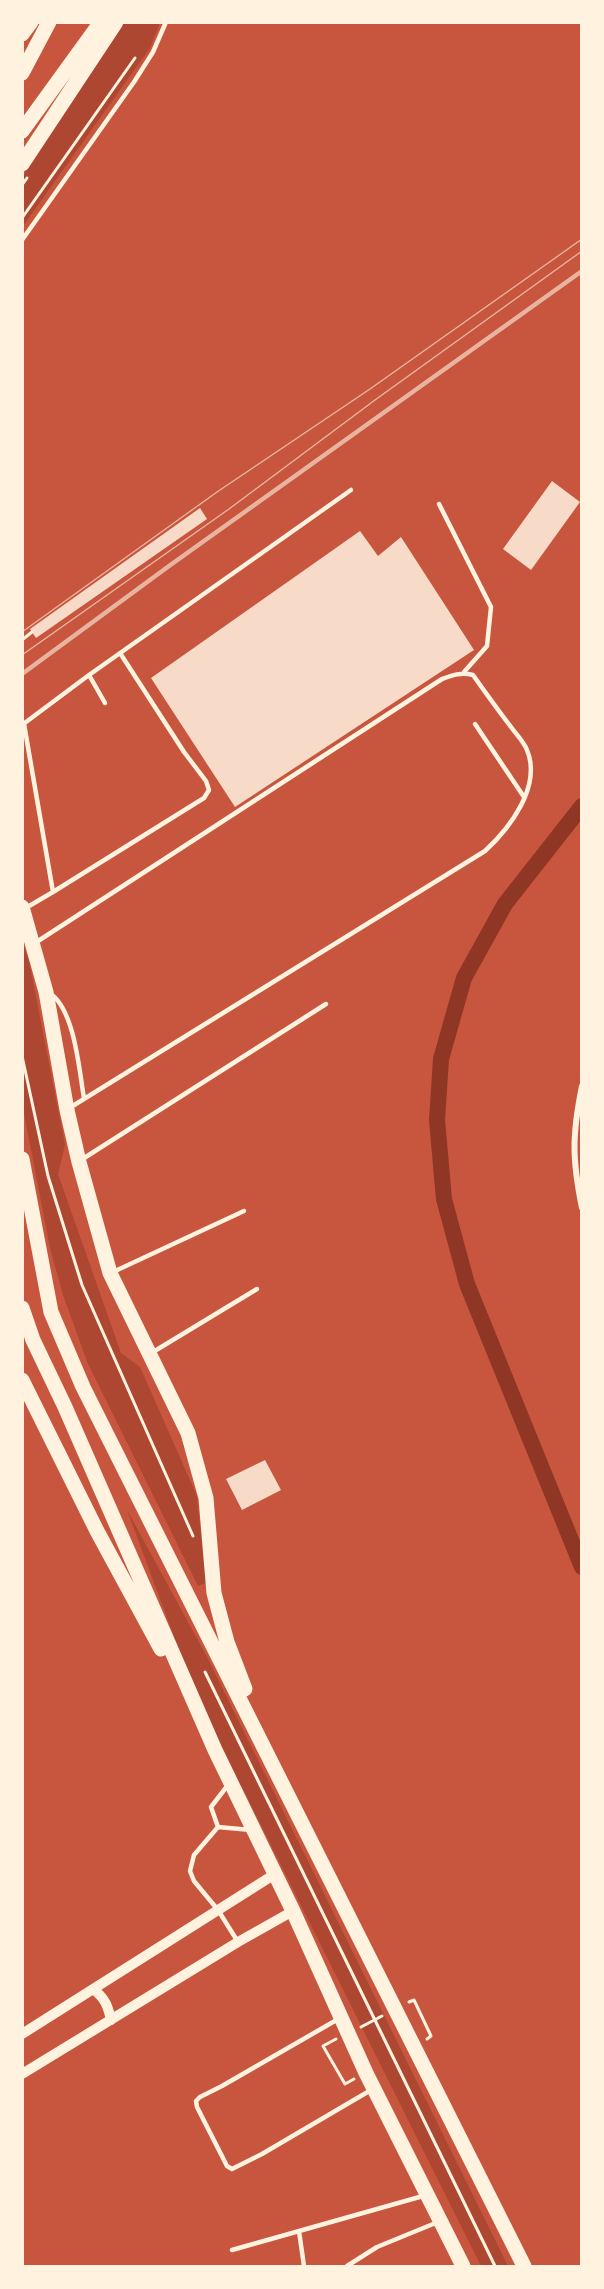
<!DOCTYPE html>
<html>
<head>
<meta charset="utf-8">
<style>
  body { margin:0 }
  #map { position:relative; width:604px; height:2289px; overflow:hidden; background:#c8553d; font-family:Barlow,sans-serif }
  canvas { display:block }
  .frame { position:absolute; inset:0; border:24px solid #fff3e0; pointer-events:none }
</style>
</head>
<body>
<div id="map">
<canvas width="604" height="2289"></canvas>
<div class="frame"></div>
</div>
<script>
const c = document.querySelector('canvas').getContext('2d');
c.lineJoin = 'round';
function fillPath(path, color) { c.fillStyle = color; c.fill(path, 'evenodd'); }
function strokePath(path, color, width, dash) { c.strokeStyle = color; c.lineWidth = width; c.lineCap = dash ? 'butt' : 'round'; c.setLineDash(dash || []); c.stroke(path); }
const green = new Path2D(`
  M120,23H160L150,48L23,226V176Z
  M22,941L29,961L65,1145L58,1174L121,1353L140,1367L197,1496L206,1583L198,1586L88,1364L63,1295L50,1248L23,1108Z
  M127,1510L207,1657L508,2266H481L195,1693Z`);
const canal = new Path2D(`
  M582,806L505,904L464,978L441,1059L437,1120L444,1199L467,1284L582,1567`);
const building = new Path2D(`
  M552,481L580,502L531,570L503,549Z
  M200,508L207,519L36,638L30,629Z
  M360,531L378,556L401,537L474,650L235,807L151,678Z
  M265,1460L281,1490L242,1510L226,1479Z`);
const path = new Path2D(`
  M22,185L27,178
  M22,218L135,58
  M22,640L32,632
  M22,1056L48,1176L82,1285L193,1536
  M205,1672L495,2266
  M409,2002L414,2000L431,2036L427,2039
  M361,2027L382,2016
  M336,2039L323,2046L345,2084L354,2079`);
const service = new Path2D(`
  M22,240L134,82L153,52L166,22
  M439,504L491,607L487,646L464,672
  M89,675L105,703
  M24,724L53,892L204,798L209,790L206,781L184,752L120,653
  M475,724L524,797
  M22,725L89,675L351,490
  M24,909L53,892
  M35,943L442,679C453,675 461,672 473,675C485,692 498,710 511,727C516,734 524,742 527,750C542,786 510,828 485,851L71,1107
  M51,994C75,1012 79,1070 84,1098
  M81,1160L326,1004
  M113,1272L244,1211
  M153,1352L257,1289
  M228,1785L211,1807L218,1827L194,1855L190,1871L194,1881L218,1910L238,1942
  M218,1827L251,1830
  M340,2018L222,2086L200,2097L196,2101L197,2107L227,2166L232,2169L262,2154L371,2090
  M299,2231L304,2266
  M232,2250L423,2196
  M347,2266L377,2247L438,2222`);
const minor = new Path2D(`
  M582,1086C572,1135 572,1159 582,1208`);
const tertiary = new Path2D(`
  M93,1989C105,1998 108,2006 111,2020
  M22,2034L275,1874
  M22,2074L238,1942L293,1911`);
const primary = new Path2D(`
  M22,34L31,22
  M22,73L49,22
  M22,131L101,22
  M22,164L116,22
  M22,907L46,992L67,1110L79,1162L110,1273L188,1433L206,1498L214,1593L227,1642L245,1689
  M22,1159L51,1312L83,1387L524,2266
  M22,1308L33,1340L65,1407L215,1750L293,1911L366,2073L463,2266
  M22,1380L97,1531L161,1649`);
const tram = new Path2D(`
  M22,632L217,492L370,389L582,239
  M22,655L229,509L375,400L582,251`);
const rail = new Path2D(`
  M22,674L169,566L582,271`);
fillPath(green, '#ae4732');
strokePath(canal, '#8f3625', 16);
fillPath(building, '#f7dbc8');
strokePath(path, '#fff3e0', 3);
strokePath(service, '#fff3e0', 4.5);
strokePath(minor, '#fff3e0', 6);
strokePath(tertiary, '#fff3e0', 10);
strokePath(primary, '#fff3e0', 15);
strokePath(tram, '#e9b49f', 1.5);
strokePath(rail, '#e9b49f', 4.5);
</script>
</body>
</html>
